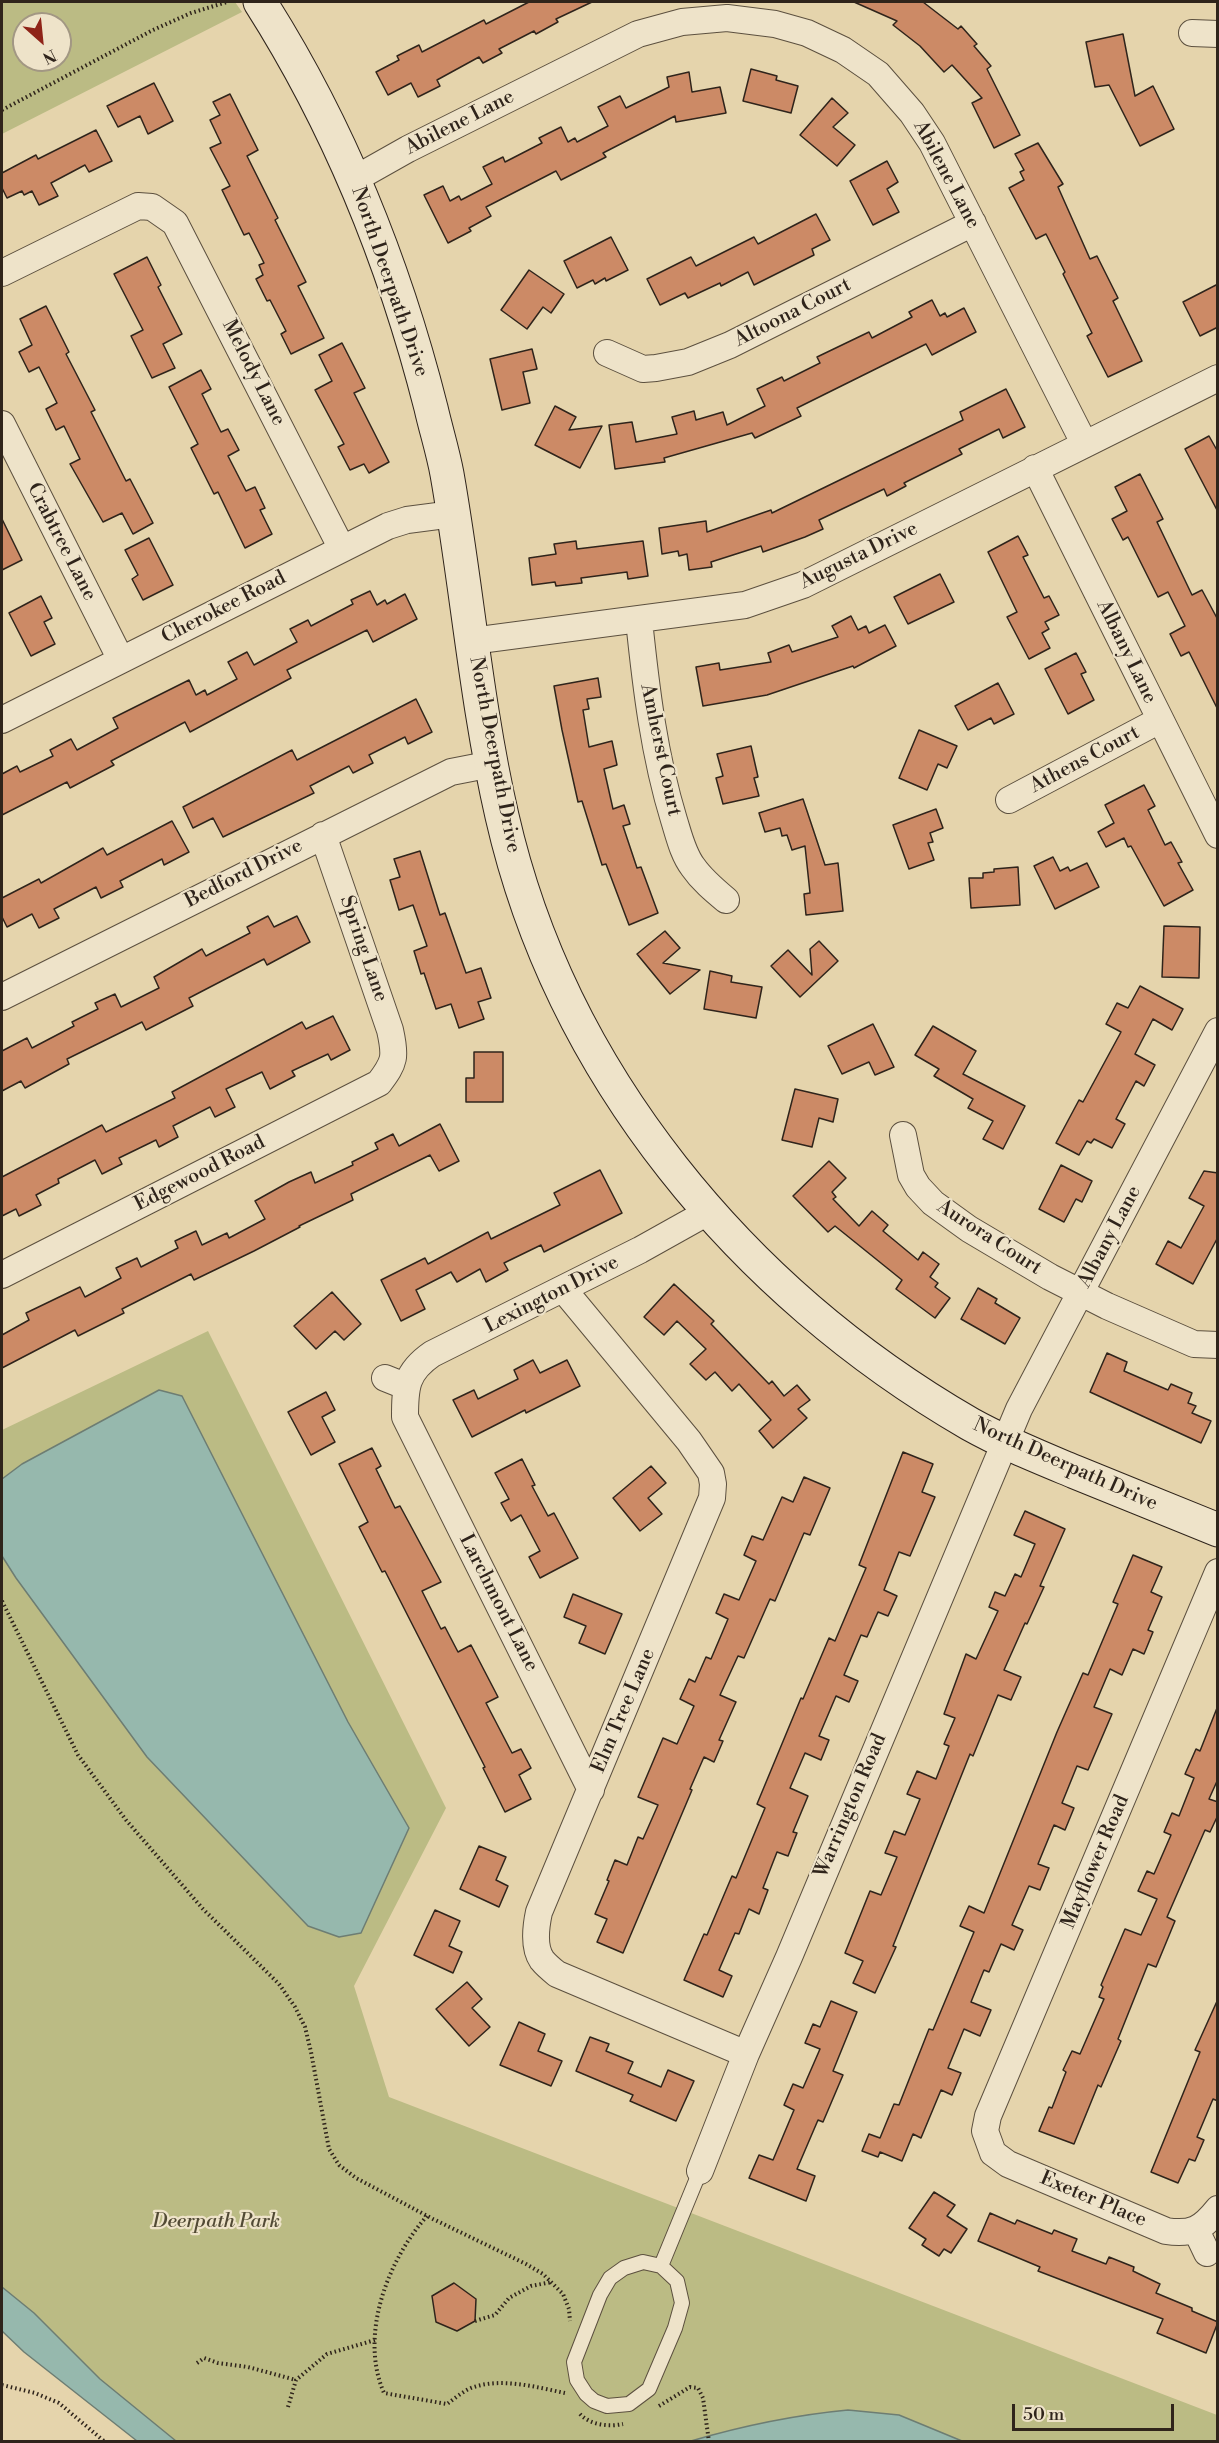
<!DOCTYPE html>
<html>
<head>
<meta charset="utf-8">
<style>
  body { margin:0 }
  #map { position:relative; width:1219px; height:2443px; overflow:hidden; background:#e5d4ac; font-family:"Libre Bodoni",serif }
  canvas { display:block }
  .frame { position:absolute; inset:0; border:3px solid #2f241b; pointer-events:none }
  .north { position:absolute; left:12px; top:12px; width:60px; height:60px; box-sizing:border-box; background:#eee3c9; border:2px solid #a29783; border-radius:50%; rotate:153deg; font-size:16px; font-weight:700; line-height:24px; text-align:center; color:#2f241b }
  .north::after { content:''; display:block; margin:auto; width:21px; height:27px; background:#8f2418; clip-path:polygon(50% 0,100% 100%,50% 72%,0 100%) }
  .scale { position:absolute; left:1012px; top:2404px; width:162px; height:27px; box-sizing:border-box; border:3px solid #2f241b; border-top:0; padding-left:8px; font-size:18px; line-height:21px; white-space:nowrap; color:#2f241b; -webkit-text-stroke:4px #eee3c9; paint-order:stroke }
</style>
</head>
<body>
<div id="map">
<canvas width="1219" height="2443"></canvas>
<div class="frame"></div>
<div class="north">N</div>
<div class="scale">50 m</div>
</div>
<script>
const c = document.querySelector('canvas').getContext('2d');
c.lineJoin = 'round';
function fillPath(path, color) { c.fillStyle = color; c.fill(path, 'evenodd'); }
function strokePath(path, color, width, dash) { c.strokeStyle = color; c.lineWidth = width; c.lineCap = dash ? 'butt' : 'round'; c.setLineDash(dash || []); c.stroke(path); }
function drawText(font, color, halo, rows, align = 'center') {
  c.font = font + ' "Libre Bodoni",serif'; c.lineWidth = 4.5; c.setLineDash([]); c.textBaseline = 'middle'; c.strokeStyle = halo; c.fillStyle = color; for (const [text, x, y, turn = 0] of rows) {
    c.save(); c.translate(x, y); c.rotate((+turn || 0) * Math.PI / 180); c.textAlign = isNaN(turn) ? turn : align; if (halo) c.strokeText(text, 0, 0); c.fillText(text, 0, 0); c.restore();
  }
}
const green = new Path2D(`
  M2,2H235L242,12L2,134ZM24,24H60V60H24Z
  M208,1331L446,1808L354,1986L389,2097L1217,2415V2441L911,2442L896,2435L774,2442L142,2441L2,2316V1430Z`);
const water = new Path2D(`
  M159,1390L182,1396L348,1722L409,1828L361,1933L339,1937L308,1926L147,1757L16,1578L2,1556V1479L22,1464Z
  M2,2287L34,2313L100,2379L176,2441H137L24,2352L2,2331Z
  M848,2410L899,2415L962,2441H691C742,2426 795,2415 848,2410Z`);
const building = new Path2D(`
  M529,2H592L556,19L558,22L536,34L534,31L499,49L502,53L483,63L479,57L437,80L440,86L418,97L411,83L388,95L376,72L399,60L397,56L419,45L422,52L484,20L486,24Z
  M854,2H923L958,29L961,26L977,44L974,46L991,66L987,69L1020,135L994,148L972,103L982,98L952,65L944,72L920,46L893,25L897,21Z
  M1123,34L1135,96L1153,86L1174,129L1140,146L1109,85L1095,87L1086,42Z
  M751,69L777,76L776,80L798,86L791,113L743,101Z
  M689,72L692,92L720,87L726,113L676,122L675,116L603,153L606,157L561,180L556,171L486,207L491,216L469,228L471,231L448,243L424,195L443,186L450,201L459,196L461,200L492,184L483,167L503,157L505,162L542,143L539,138L561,127L568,142L575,138L577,142L608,126L598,107L620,96L626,108L669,87L667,77Z
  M154,83L173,121L148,134L140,116L118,127L107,106Z
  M230,94L258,150L247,156L278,218L275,220L306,282L298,286L324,338L291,354L281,334L286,331L270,300L267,301L256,279L263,275L259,265L264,263L249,233L244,235L222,190L230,186L210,148L221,143L210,120L220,115L213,102Z
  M832,98L848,113L833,127L855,145L837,166L800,135Z
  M96,130L112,161L89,172L85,165L51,183L58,196L39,205L32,191L24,195L22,191L7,198L2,188V173L36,155L38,159Z
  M1038,143L1063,184L1058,187L1090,259L1097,256L1118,298L1113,301L1142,361L1108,377L1087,336L1092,333L1063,274L1065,272L1046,234L1036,239L1009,188L1024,180L1020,172L1024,170L1015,154Z
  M887,161L898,182L887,189L899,212L873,225L850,181Z
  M816,214L830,240L812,249L814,255L754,285L748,272L721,286L720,283L688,298L685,293L660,305L647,279L691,257L696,266L754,237L758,244Z
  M611,237L628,270L606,281L605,278L595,284L593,280L577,288L564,261Z
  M147,257L161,285L158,287L182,334L163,344L175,368L152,378L131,336L143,330L114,274Z
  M529,270L564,294L551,313L543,307L527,329L501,310Z
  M1218,284V327L1200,336L1183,302Z
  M932,300L940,316L945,313L947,317L964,308L976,332L932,355L926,344L797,408L801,416L755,438L752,433L664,458L665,462L615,469L609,425L632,422L636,442L677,434L672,417L694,411L696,420L723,412L727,425L765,406L757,389L782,377L784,381L820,363L817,357L869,332L872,338L912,317L909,312Z
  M46,306L69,352L66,354L95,410L91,412L126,481L130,479L153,523L133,534L122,513L103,522L70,464L80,459L64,426L56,430L46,409L57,403L39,367L29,372L19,352L32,345L20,319Z
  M342,343L365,388L354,393L389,462L369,473L364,464L350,470L338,447L344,444L315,390L332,381L319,355Z
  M532,349L537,369L523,372L530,403L502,410L490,359Z
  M201,370L211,389L202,394L221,432L228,429L239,450L228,456L246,491L255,487L265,508L260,510L272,534L245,548L218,492L214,494L191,448L198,444L169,387Z
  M1006,389L1025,427L1003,438L999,429L959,449L962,454L904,483L906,486L887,496L884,489L819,520L823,529L805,537L763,552L761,546L711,562L712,567L689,570L687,554L679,556L678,551L662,554L659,528L706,521L707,532L771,510L772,513L963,420L960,412Z
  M555,406L576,417L569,430L602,426L580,468L535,445Z
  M1209,436L1218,452V512L1185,449Z
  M1140,474L1163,519L1157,522L1192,595L1202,590L1218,620V710L1189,652L1181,656L1170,634L1185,626L1168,592L1158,597L1128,537L1123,540L1112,519L1127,511L1115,487Z
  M2,519L22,560L2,570Z
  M1018,536L1028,555L1023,557L1044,598L1049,596L1059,615L1045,622L1049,629L1042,633L1050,648L1029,659L1007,617L1017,612L988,552Z
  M149,538L173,585L143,600L132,579L138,575L125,550Z
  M576,541L577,549L643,541L648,576L628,579L627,572L581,578L582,583L556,586L555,582L532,585L529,558L556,554L554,544Z
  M940,574L954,602L908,624L894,597Z
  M370,591L377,605L385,600L387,604L405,594L417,619L373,642L367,630L287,670L291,678L190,732L185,722L111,761L114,765L70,788L67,782L2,815V774L17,766L20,772L53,756L50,750L71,739L77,750L118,728L113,718L189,680L196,695L205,690L207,695L237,679L228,662L247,652L254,665L297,642L290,629L308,620L311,626L353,604L351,600Z
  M41,596L52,618L44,622L55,644L31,656L9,613Z
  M851,616L858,630L866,626L869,633L885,625L896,646L854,668L853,666L767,695L703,706L696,667L719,663L720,670L771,662L768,653L789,645L792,652L838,637L832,626Z
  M1076,653L1086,672L1081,674L1094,700L1068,714L1045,669Z
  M598,678L601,697L587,699L589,709L583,710L589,747L612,741L617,765L604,769L613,809L624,805L630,824L623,826L637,868L641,867L658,913L629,925L606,864L602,865L582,801L578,802L562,730L554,686Z
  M998,683L1014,714L994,724L991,718L968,730L955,706Z
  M416,699L432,732L408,744L405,737L369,755L373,763L353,773L349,766L310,786L314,793L223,837L213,818L193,828L183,807L292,750L297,760Z
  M919,730L957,746L947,768L938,764L927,790L899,778Z
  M751,746L758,777L754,778L759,796L723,804L716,778L723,776L717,754Z
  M1144,785L1155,806L1148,810L1165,845L1171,842L1182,862L1178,863L1193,890L1164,906L1131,846L1128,847L1124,838L1106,847L1098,832L1114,823L1105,805Z
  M803,799L825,865L838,863L843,911L806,915L804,894L810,893L805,846L792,850L787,835L782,836L780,828L765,832L759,813Z
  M936,809L943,828L930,833L933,842L928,843L934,860L909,869L893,825Z
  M172,821L189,852L164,865L162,859L120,881L123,887L101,898L96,887L54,909L59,918L39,928L32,914L7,927L2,917V898L39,879L41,883L103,848L107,855Z
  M420,851L440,915L445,913L466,973L481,968L491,998L478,1002L484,1019L459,1028L451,1004L436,1009L424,973L421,974L414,951L427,946L413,905L399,910L390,880L400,877L394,859Z
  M1053,857L1060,871L1068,867L1070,871L1087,863L1099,887L1055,909L1034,866Z
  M1018,867L1020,905L971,908L969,878H983V873L994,872V869Z
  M268,916L274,927L297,916L310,942L267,965L264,959L189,998L193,1006L146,1030L142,1022L67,1059L69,1064L25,1088L21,1081L2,1091V1051L27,1038L32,1048L74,1026L72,1022L98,1009L95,1003L115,994L121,1007L159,988L154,977L202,949L206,956L250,933L247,927Z
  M1164,926L1200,927L1199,978L1162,977Z
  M665,931L680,948L663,963L700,970L670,994L637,954Z
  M819,941L838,961L800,997L771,966L788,950L812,975L810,949Z
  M710,971L732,976L731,982L762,987L756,1018L704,1009Z
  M1140,986L1183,1009L1172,1030L1153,1019L1135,1054L1155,1065L1144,1086L1136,1081L1116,1119L1125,1124L1112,1148L1094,1139L1091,1143L1087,1141L1079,1155L1056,1143L1079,1100L1083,1102L1121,1032L1106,1024L1117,1003L1128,1008Z
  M333,1016L350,1050L331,1060L328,1054L292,1071L295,1076L270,1089L262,1072L226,1089L235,1107L215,1117L210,1107L173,1126L178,1137L159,1147L156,1140L119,1158L122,1164L102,1174L95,1160L58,1179L59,1183L36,1195L41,1205L19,1216L16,1209L2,1216V1177L102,1125L106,1132L175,1098L172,1092L302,1022L306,1029Z
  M873,1024L894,1067L875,1075L869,1062L842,1074L828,1046Z
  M933,1026L976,1051L963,1074L1025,1106L1003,1149L983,1139L993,1121L968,1108L973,1099L934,1076L939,1069L915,1055Z
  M474,1052H503V1102H466V1078H474Z
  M795,1089L838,1099L833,1122L819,1118L812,1147L782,1140Z
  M440,1124L459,1161L439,1171L430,1155L351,1194L353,1200L299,1226L300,1227L254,1251L194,1280L191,1274L122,1309L124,1313L78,1336L75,1330L2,1368V1335L29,1320L26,1313L80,1287L85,1297L121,1278L116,1268L137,1258L141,1267L178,1248L175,1241L196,1231L202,1245L227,1233L229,1238L265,1219L255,1201L289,1182L311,1172L315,1183L353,1165L352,1162L378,1149L375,1143L393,1134L399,1146Z
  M829,1161L846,1178L832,1192L836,1197L833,1199L859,1226L872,1211L888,1225L883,1231L918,1260L923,1252L939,1264L930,1277L938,1283L935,1287L950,1298L935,1318L896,1289L902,1280L835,1226L828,1232L793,1196Z
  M1061,1165L1092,1181L1082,1202L1076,1199L1064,1222L1039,1209Z
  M600,1170L622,1213L544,1252L541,1245L504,1263L508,1270L486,1282L480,1269L457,1282L451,1272L416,1290L425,1309L401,1321L381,1280L425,1258L428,1264L488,1232L491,1239L560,1205L554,1193Z
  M1204,1171L1218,1173V1237L1193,1284L1156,1264L1168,1241L1181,1248L1204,1206L1189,1198Z
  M674,1284L714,1321L711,1324L769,1384L772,1381L784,1396L797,1385L810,1400L798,1409L807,1418L773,1448L759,1431L771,1420L739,1384L732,1391L715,1372L706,1380L690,1364L706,1349L677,1321L664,1335L644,1317Z
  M978,1288L997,1299L995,1303L1020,1318L1005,1344L961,1319Z
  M332,1292L361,1324L344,1340L335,1331L316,1349L294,1326Z
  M1107,1353L1127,1362L1124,1371L1168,1390L1171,1384L1192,1393L1188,1403L1196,1406L1192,1413L1211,1421L1201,1443L1090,1392Z
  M533,1360L540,1373L567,1360L580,1386L526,1413L525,1410L472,1437L453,1400L474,1390L478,1399L518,1379L514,1370Z
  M326,1392L335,1410L322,1417L335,1442L311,1455L288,1412Z
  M372,1448L381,1466L376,1469L395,1508L400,1506L441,1582L422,1591L441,1629L445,1627L458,1652L471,1645L498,1697L486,1703L512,1753L521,1749L531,1768L519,1775L531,1799L505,1812L483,1768L485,1767L385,1571L382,1572L359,1527L368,1522L339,1464Z
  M903,1452L933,1464L922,1492L935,1497L910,1556L899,1552L884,1590L897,1596L888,1616L878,1612L867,1637L861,1635L844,1675L858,1681L849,1702L836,1696L819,1736L829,1740L821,1760L805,1753L790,1788L808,1796L793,1832L797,1833L788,1856L777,1852L763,1888L768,1890L759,1914L749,1909L739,1934L735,1933L719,1970L732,1976L723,1997L684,1980L704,1934L707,1935L732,1876L736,1878L765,1808L757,1804L801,1698L803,1699L829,1638L835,1641L866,1568L859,1565Z
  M522,1459L535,1485L532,1486L548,1516L554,1513L578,1558L540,1578L529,1557L540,1551L521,1515L511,1521L501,1503L509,1499L495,1473Z
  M651,1466L666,1483L648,1498L662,1514L640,1531L613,1498Z
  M804,1477L830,1488L810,1535L804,1533L775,1601L770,1599L744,1658L738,1656L720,1695L736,1702L719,1740L723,1741L714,1762L704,1757L690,1789L692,1790L623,1953L597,1942L607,1919L595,1914L609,1881L607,1880L615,1860L627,1865L638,1837L643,1839L658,1805L638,1797L663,1738L677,1744L694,1706L680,1699L689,1679L695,1682L706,1657L711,1659L728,1619L716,1613L724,1594L739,1600L756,1561L744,1555L752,1536L763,1540L782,1497L793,1502Z
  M1025,1511L1065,1529L1040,1586L1044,1587L1027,1624L1025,1623L1004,1670L1021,1677L1011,1700L998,1695L973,1756L970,1754L893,1946L896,1947L875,1993L853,1983L863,1961L845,1953L870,1891L881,1895L897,1857L885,1853L894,1831L905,1835L920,1799L907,1794L917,1771L936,1779L949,1746L944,1744L955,1718L944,1714L966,1654L976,1659L998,1611L989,1607L995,1592L1005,1596L1015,1574L1021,1577L1035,1544L1014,1535Z
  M1133,1555L1162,1567L1151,1592L1162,1597L1148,1630L1153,1632L1144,1654L1133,1649L1122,1675L1110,1669L1094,1707L1112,1714L1088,1770L1077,1766L1062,1803L1074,1808L1065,1830L1054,1825L1038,1864L1049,1868L1040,1890L1029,1886L1012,1925L1023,1930L1014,1950L1001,1944L989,1972L984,1970L971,2002L991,2010L980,2036L964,2029L948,2068L961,2073L952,2095L941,2090L921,2138L913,2134L902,2161L880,2152L878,2157L862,2151L869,2134L880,2138L894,2104L899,2105L929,2029L933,2030L974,1932L960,1926L969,1906L984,1913L1057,1732L1083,1673L1088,1675L1118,1604L1113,1602Z
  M573,1594L622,1614L605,1654L579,1643L586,1626L564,1617Z
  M1217,1708L1218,1779L1209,1799L1218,1802V1815L1210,1832L1205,1830L1167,1917L1175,1921L1156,1967L1148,1964L1118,2039L1121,2041L1101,2087L1098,2085L1074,2144L1039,2131L1049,2107L1052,2108L1066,2072L1063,2070L1072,2051L1080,2054L1097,2015L1104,1999L1099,1997L1103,1987L1101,1985L1125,1929L1141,1935L1157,1899L1138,1891L1147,1871L1154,1874L1171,1835L1164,1832L1172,1813L1179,1816L1194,1778L1185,1774L1196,1749L1200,1751Z
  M479,1846L506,1857L496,1880L508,1886L499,1907L460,1889Z
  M435,1910L460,1921L449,1946L462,1952L453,1973L414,1955Z
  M467,1982L482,1999L472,2008L490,2027L469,2046L436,2009Z
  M1218,1999V2101L1213,2099L1197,2137L1204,2140L1195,2161L1189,2159L1178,2183L1151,2172L1200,2052L1195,2050Z
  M831,2001L857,2012L833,2071L843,2075L823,2122L818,2120L797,2169L815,2176L806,2201L749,2178L759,2155L773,2160L794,2110L784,2105L793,2084L803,2088L820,2049L805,2043L813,2024L820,2027Z
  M519,2022L545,2034L538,2051L562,2061L551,2086L500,2065Z
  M590,2037L609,2044L606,2051L633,2062L628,2073L661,2087L668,2070L694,2081L676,2121L630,2101L633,2095L576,2071Z
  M934,2192L955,2205L947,2216L967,2229L951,2253L944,2249L939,2256L922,2245L926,2239L909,2228Z
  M990,2213L1015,2224L1017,2220L1052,2234L1054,2230L1077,2239L1072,2251L1106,2264L1109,2257L1134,2267L1133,2271L1160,2284L1156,2293L1192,2308V2311L1218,2322L1206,2353L1157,2333L1163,2319L1038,2271L1040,2267L978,2241Z
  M454,2283L476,2299L475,2321L457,2331L436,2322L432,2296Z`);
const path = new Path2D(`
  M2,110L153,30L191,13L227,2
  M2,1601L78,1755L98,1782L126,1820L203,1909L279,1984L295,2007L305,2027L311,2052L329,2149L339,2165L356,2178L433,2219L526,2264L543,2274L563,2294L569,2309L570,2321
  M427,2216C387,2261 359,2336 384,2393L447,2404C454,2399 462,2392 471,2388C500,2377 536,2387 565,2393
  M475,2321L495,2315L509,2298L531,2286L552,2282
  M197,2363L204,2358L218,2363L248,2367L296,2380
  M2,2385L35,2393L59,2403L105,2442
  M659,2406L690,2387L698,2388L703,2398L709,2442
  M288,2407L296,2380L327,2354L375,2340
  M580,2414C590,2425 609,2427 623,2424`);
const lane = new Path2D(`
  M661,2266L643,2262L624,2268L610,2278L600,2295L574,2362L577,2380L586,2394L594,2401L607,2406L629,2404L649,2389L675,2328L682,2303L677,2281L661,2266L700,2171`);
const street = new Path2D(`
  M1192,33L1218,34
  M353,180L408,149L638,34L682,22L727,18L775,24L807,33L843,50L878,74L912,113L932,143L1084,443
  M2,273L138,206L152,207L175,223L342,549
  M607,353L643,369L656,368L688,362L730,345L973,223
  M2,424L121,660
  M1035,468L1218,835
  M639,620C646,688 654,755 674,820C679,836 683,854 693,867C702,880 714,890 726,900
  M472,641L745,605L803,585L1218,378
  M2,720L388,526L407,520L453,514
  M1009,800L1160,720
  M2,997L451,772L492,764
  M903,1135L911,1175L918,1187L933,1203L969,1229L1050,1277L1107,1306L1194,1344L1218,1345
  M2,1275L379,1083C395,1062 396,1057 390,1030L323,835
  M563,1289L689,1441L711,1473L713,1484L712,1498L539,1912C536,1926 533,1947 542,1960C546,1965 552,1970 557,1974L746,2054
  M385,1378L405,1386
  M591,1790L405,1417C405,1387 406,1372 432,1354L640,1250L708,1212
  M993,2153L985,2131L988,2116L1218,1572
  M993,2153L1008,2164L1166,2231C1192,2235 1202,2229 1218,2209
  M700,2171L746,2054L789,1957L1019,1409L1218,1031
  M1196,2230L1207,2253`);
const secondary = new Path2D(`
  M260,2C339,126 395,266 431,408C436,430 443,452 447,474C467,587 476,703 502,816C561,1075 742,1292 970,1424C1004,1443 1039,1457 1075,1472C1123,1491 1170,1511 1218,1530`);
const streetNames = [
  ["Abilene Lane",460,123,-27],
  ["Abilene Lane",946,175,62],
  ["North Deerpath Drive",389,282,71],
  ["Altoona Court",793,313,-27],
  ["Melody Lane",253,373,63],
  ["Crabtree Lane",61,542,63],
  ["Augusta Drive",859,556,-26],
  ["Cherokee Road",224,608,-27],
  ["Albany Lane",1126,652,64],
  ["Amherst Court",660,750,78],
  ["North Deerpath Drive",494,755,79],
  ["Athens Court",1085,760,-28],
  ["Bedford Drive",244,874,-27],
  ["Spring Lane",363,949,71],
  ["Edgewood Road",200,1174,-27],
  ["Albany Lane",1110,1237,-62],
  ["Aurora Court",989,1238,33],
  ["Lexington Drive",552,1295,-27],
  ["North Deerpath Drive",1065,1465,24],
  ["Larchmont Lane",498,1603,63],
  ["Elm Tree Lane",624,1711,-67],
  ["Warrington Road",851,1806,-67],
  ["Mayflower Road",1096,1862,-67],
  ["Exeter Place",1093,2200,23]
];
const parkNames = [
  ["Deerpath Park",216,2222]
];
fillPath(green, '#bbbb84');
fillPath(water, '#96b8ad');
strokePath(water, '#6d7d73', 1.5);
fillPath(building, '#cc8a66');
strokePath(building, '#2f241b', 1.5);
strokePath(lane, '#5c503f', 16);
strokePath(street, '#5c503f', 28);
strokePath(secondary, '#2f241b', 35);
strokePath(path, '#2f241b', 4, [1.5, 3]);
strokePath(lane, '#eee3c9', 14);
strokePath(street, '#eee3c9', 26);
strokePath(secondary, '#eee3c9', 33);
drawText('20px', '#2f241b', '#eee3c9', streetNames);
drawText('italic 20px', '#524a35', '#eee3c9', parkNames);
</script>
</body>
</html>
